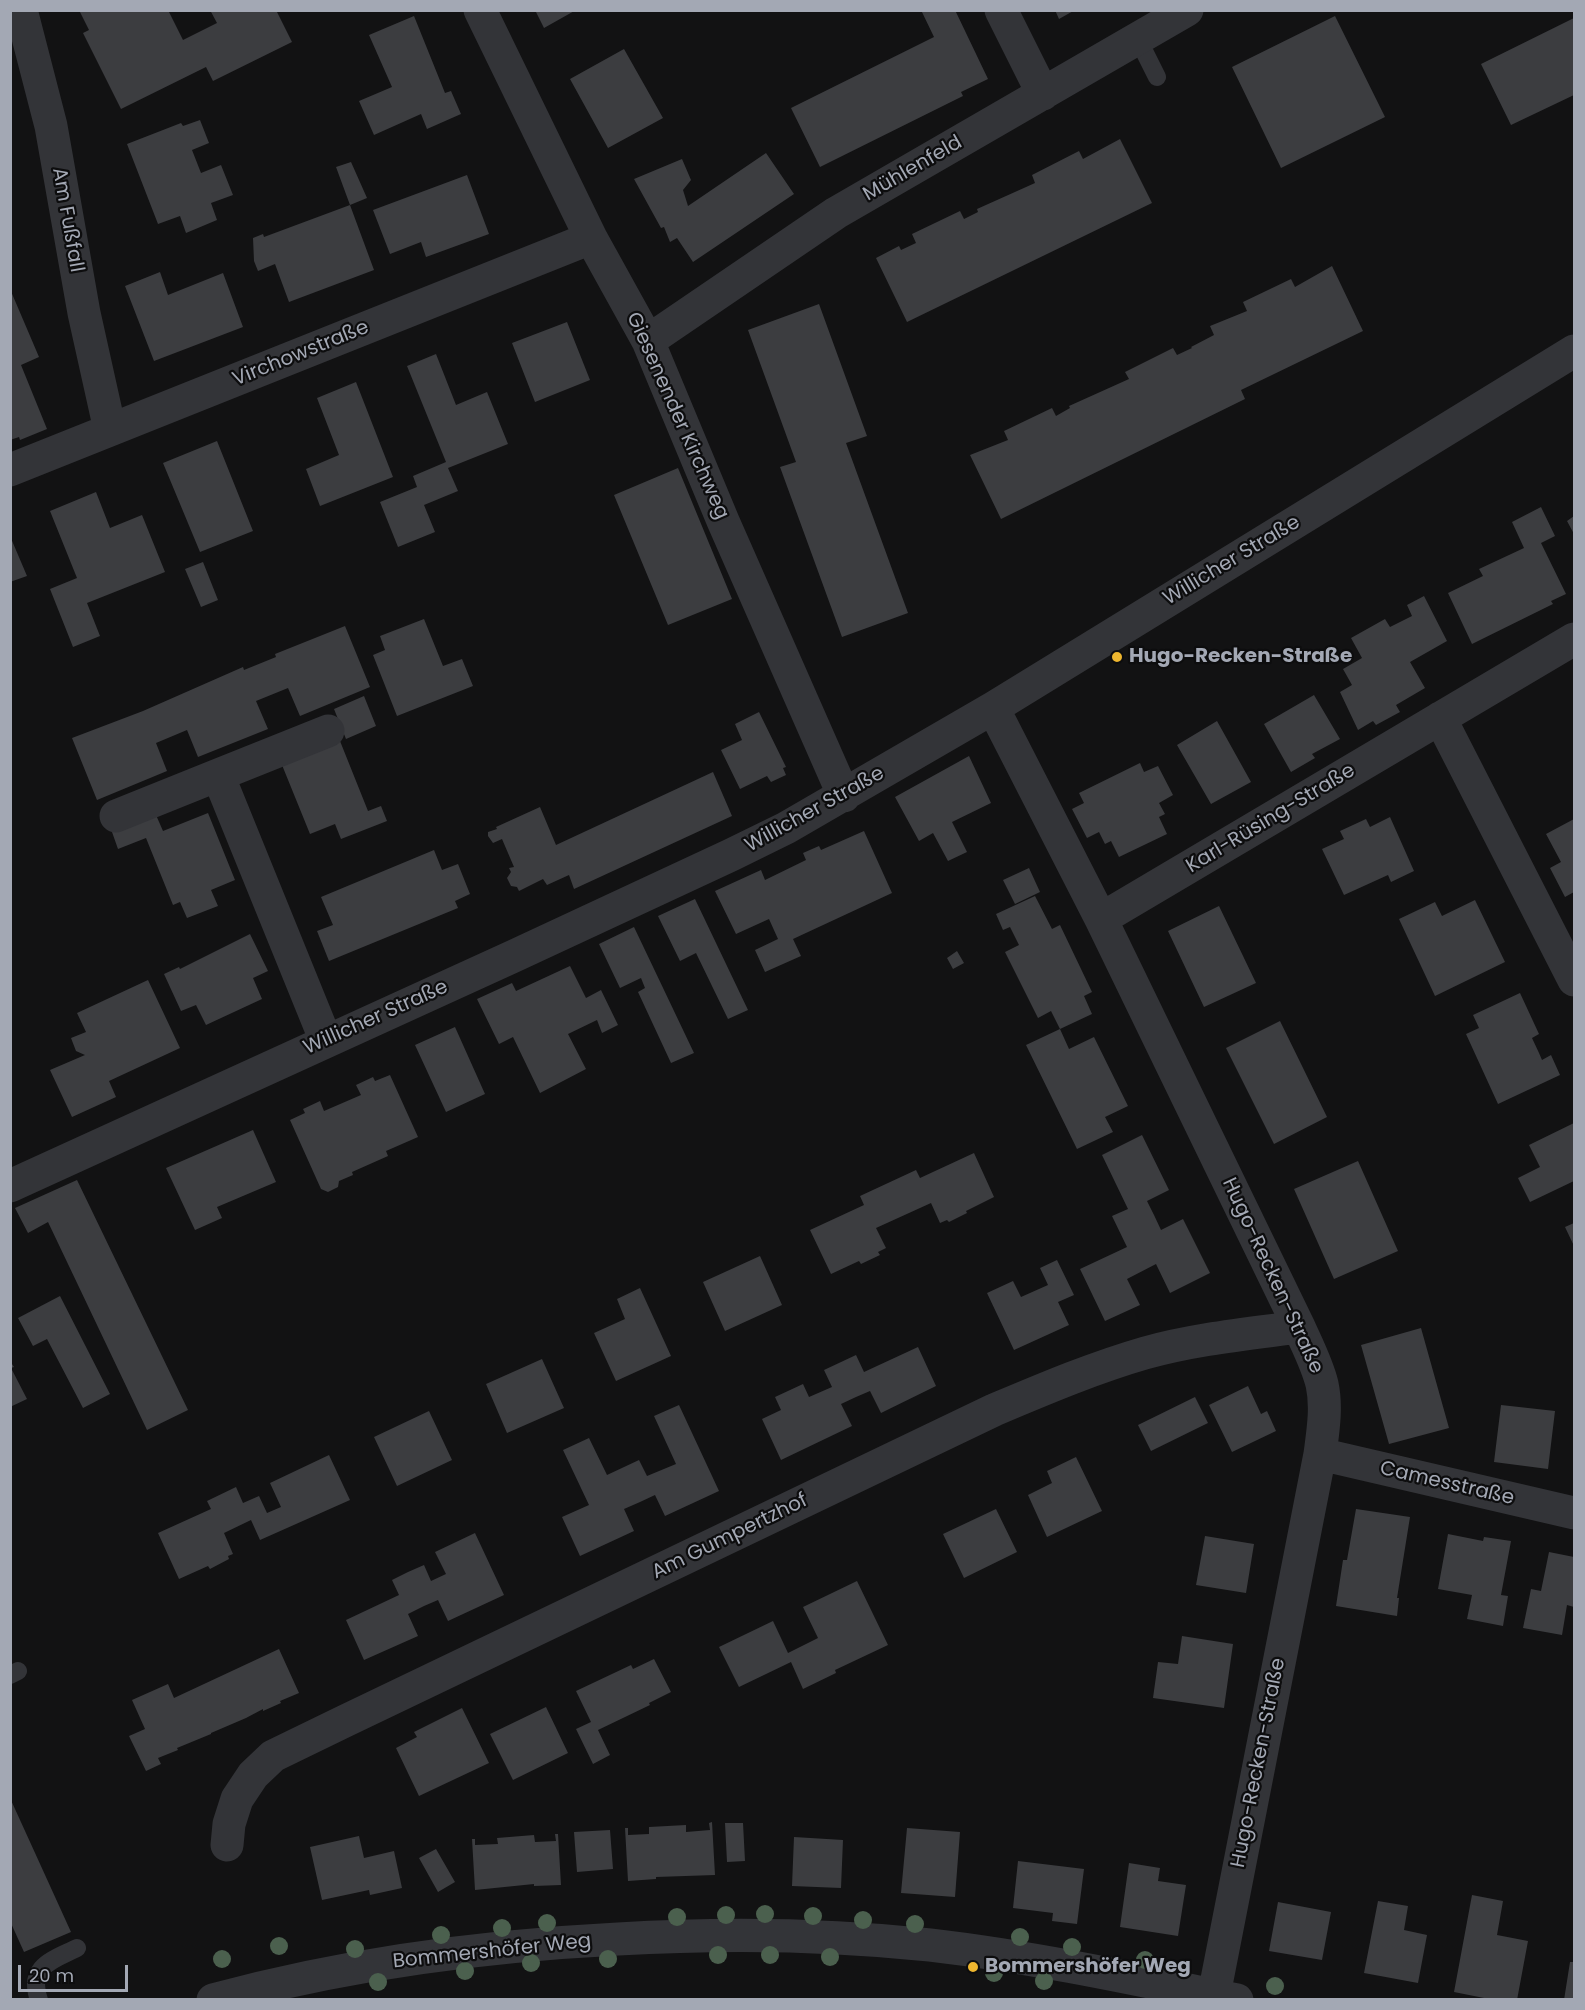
<!DOCTYPE html>
<html>
<head>
<meta charset="utf-8">
<style>
  body { margin:0 }
  #map { position:relative; width:1585px; height:2010px; overflow:hidden; background:#121213; font-family:Poppins,sans-serif }
  canvas { display:block }
  .frame { position:absolute; inset:0; border:12px solid #a3a8b4; pointer-events:none }
  .scale { position:absolute; left:18px; top:1965px; width:110px; height:27px; box-sizing:border-box; border:3px solid #a3a8b4; border-top:0; padding-left:8px; font-size:18px; line-height:21px; white-space:nowrap; color:#a3a8b4; -webkit-text-stroke:4px #0d0d0e; paint-order:stroke }
</style>
</head>
<body>
<div id="map">
<canvas width="1585" height="2010"></canvas>
<div class="frame"></div>
<div class="scale">20 m</div>
</div>
<script>
const c = document.querySelector('canvas').getContext('2d');
c.lineJoin = 'round';
function fillPath(path, color) { c.fillStyle = color; c.fill(path, 'evenodd'); }
function strokePath(path, color, width, dash) { c.strokeStyle = color; c.lineWidth = width; c.lineCap = dash ? 'butt' : 'round'; c.setLineDash(dash || []); c.stroke(path); }
function drawText(font, color, halo, rows, align = 'center') {
  c.font = font + ' Poppins,sans-serif'; c.lineWidth = 4.5; c.setLineDash([]); c.textBaseline = 'middle'; c.strokeStyle = halo; c.fillStyle = color; for (const [text, x, y, turn = 0] of rows) {
    c.save(); c.translate(x, y); c.rotate((+turn || 0) * Math.PI / 180); c.textAlign = isNaN(turn) ? turn : align; if (halo) c.strokeText(text, 0, 0); c.fillText(text, 0, 0); c.restore();
  }
}
const building = new Path2D(`
  M79,10H168L183,40L217,23L210,10H276L292,42L213,81L206,67L121,109L83,33L89,30Z
  M535,10H576L544,28Z
  M921,10H955L988,79L961,92L963,96L820,167L791,108L934,37Z
  M1055,10H1075L1059,19Z
  M414,16L445,93L451,91L461,114L427,129L421,114L374,135L359,101L392,87L369,35Z
  M1335,16L1385,117L1281,168L1232,67Z
  M1574,18V95L1511,125L1481,64Z
  M624,49L663,118L608,148L570,79Z
  M200,120L209,143L192,150L201,173L221,165L233,195L211,203L217,220L186,233L180,216L158,224L127,144L181,123L183,126Z
  M1120,139L1152,203L907,322L876,258L899,246L901,250L916,243L912,234L960,211L964,219L978,212L977,209L1035,183L1032,175L1079,151L1083,159Z
  M766,153L794,194L693,262L677,238L670,242L664,227L661,228L634,179L682,159L691,180L683,190L688,206Z
  M351,162L367,198L350,205L336,167Z
  M467,175L489,234L426,257L421,242L390,254L373,210Z
  M350,205L374,270L289,302L275,264L258,271L254,261L253,238L263,234L264,237Z
  M1332,266L1363,331L1241,390L1245,399L1001,519L970,455L1008,440L1004,431L1052,408L1056,416L1070,408L1069,406L1129,379L1125,372L1173,348L1177,355L1192,348L1191,347L1214,335L1210,326L1247,311L1243,302L1291,279L1295,287Z
  M160,272L168,295L223,273L243,327L154,361L125,286Z
  M10,289L39,357L21,365L47,429L20,440L19,437L10,440Z
  M819,304L867,436L846,443L908,613L842,637L780,467L796,462L748,330Z
  M567,322L590,380L535,402L512,343Z
  M436,354L456,405L487,392L508,444L448,468L458,491L424,505L435,532L398,547L380,502L417,487L413,476L446,462L407,366Z
  M356,382L393,477L320,506L306,469L339,455L317,398Z
  M217,441L253,531L200,552L163,463Z
  M678,468L732,599L668,625L614,495Z
  M96,492L110,528L142,515L165,572L87,603L100,636L73,647L50,589L77,578L50,511Z
  M1541,507L1555,536L1541,543L1566,594L1551,601L1553,604L1472,644L1448,593L1483,576L1479,569L1524,548L1512,522Z
  M1574,516V534L1567,521Z
  M10,536L27,576L10,582Z
  M203,562L218,600L201,607L185,569Z
  M1424,596L1447,641L1410,662L1425,688L1396,705L1400,712L1376,725L1373,721L1358,730L1340,692L1352,685L1343,669L1362,658L1351,638L1385,619L1390,627L1412,616L1407,605Z
  M424,619L443,666L462,659L473,686L397,716L373,655L385,650L380,636Z
  M345,626L370,687L300,716L288,688L256,701L268,729L198,757L187,730L156,743L167,771L97,800L72,738L143,711L243,667L244,670L276,657L275,654Z
  M1314,695L1340,739L1312,754L1315,758L1291,772L1264,724Z
  M364,696L376,726L346,739L334,709Z
  M759,712L786,767L783,768L786,775L771,782L767,776L740,789L721,750L742,740L735,724Z
  M1217,721L1251,782L1211,804L1177,745Z
  M340,741L368,811L381,806L387,821L341,839L335,824L310,834L282,765Z
  M969,756L991,803L952,822L967,852L948,861L933,833L919,841L895,797Z
  M1140,763L1144,772L1158,766L1173,795L1159,803L1165,814L1159,817L1167,834L1119,857L1111,841L1105,844L1099,832L1087,838L1072,809L1084,803L1079,793Z
  M713,772L732,816L574,889L569,875L547,885L543,879L519,891L517,887L511,886L507,878L511,872L509,868L514,867L502,839L493,843L488,836V832L497,829L496,827L540,807L556,845Z
  M208,813L235,880L211,890L218,906L187,918L180,902L173,905L146,838L118,849L112,832L156,815L163,831Z
  M1390,817L1414,871L1391,882L1388,875L1344,895L1322,849L1344,839L1340,831L1366,819L1370,827Z
  M1574,819V892L1565,897L1550,868L1561,862L1546,834Z
  M864,831L892,893L793,939L801,956L765,972L755,950L778,939L769,919L736,934L715,891L761,870L765,880L806,860L803,853L819,846L821,850Z
  M434,850L442,870L458,864L470,894L455,901L458,908L329,961L317,931L333,925L321,897Z
  M1029,868L1040,892L1015,904L1003,880Z
  M1035,896L1052,929L1060,925L1092,992L1084,996L1092,1014L1060,1029L1069,1049L1094,1037L1128,1106L1105,1117L1113,1132L1077,1149L1026,1045L1060,1029L1051,1011L1038,1018L1005,952L1019,945L1010,927L1003,930L996,914Z
  M695,899L748,1010L728,1019L696,953L680,961L658,916Z
  M1475,900L1505,962L1435,996L1399,919L1435,902L1442,916Z
  M1219,906L1256,983L1204,1007L1168,931Z
  M634,927L694,1053L671,1063L638,992L645,988L641,978L620,988L599,944Z
  M250,934L268,971L253,978L262,999L206,1025L196,1005L181,1011L164,974L179,967L180,969Z
  M957,951L964,963L953,969L947,958Z
  M570,966L586,998L601,990L618,1025L602,1033L597,1020L568,1034L586,1069L540,1093L513,1037L499,1044L477,999L512,983L516,991Z
  M148,980L180,1048L109,1081L116,1097L72,1117L50,1070L85,1055L76,1051L71,1038L86,1032L77,1013Z
  M1520,993L1539,1034L1532,1038L1539,1053L1542,1060L1551,1055L1560,1075L1498,1104L1466,1034L1479,1028L1473,1015Z
  M1280,1021L1327,1117L1274,1144L1226,1048Z
  M455,1027L485,1094L446,1112L415,1045Z
  M390,1075L418,1137L386,1151L388,1156L352,1172L353,1175L339,1181L338,1187L328,1192L321,1189L290,1120L305,1113L303,1109L320,1101L324,1111L361,1095L356,1085L373,1077L375,1081Z
  M1574,1123V1181L1530,1202L1518,1178L1540,1167L1529,1145Z
  M253,1130L276,1182L217,1207L222,1218L195,1230L166,1168Z
  M1142,1135L1169,1190L1147,1201L1154,1215L1161,1230L1183,1219L1210,1273L1170,1293L1156,1264L1127,1279L1140,1305L1105,1321L1080,1269L1127,1247L1112,1216L1128,1209L1102,1155Z
  M974,1153L994,1197L966,1211L967,1213L949,1222L947,1220L940,1223L931,1203L876,1228L886,1248L878,1252L880,1255L861,1264L859,1261L831,1274L810,1230L864,1205L860,1196L916,1170L920,1178Z
  M1358,1161L1398,1251L1334,1279L1294,1189Z
  M77,1180L188,1410L147,1430L48,1222L28,1233L15,1208Z
  M1574,1223V1246L1565,1227Z
  M760,1256L782,1305L725,1331L703,1282Z
  M1057,1260L1074,1295L1058,1302L1069,1325L1014,1350L987,1293L1013,1281L1021,1297L1048,1285L1040,1268Z
  M640,1288L671,1356L616,1381L594,1333L625,1319L617,1299Z
  M60,1296L110,1394L83,1408L47,1339L33,1346L18,1318Z
  M1421,1328L1449,1428L1389,1444L1361,1345Z
  M918,1347L936,1386L881,1413L870,1391L856,1397L841,1404L852,1426L781,1460L762,1419L781,1410L775,1397L803,1384L809,1397L832,1387L824,1370L856,1355L864,1372Z
  M542,1359L564,1408L507,1433L486,1384Z
  M10,1361L14,1367L11,1368L27,1399L10,1407Z
  M1248,1386L1261,1414L1267,1411L1276,1431L1232,1452L1209,1405Z
  M1195,1397L1208,1423L1151,1451L1138,1425Z
  M679,1405L719,1491L665,1516L655,1495L640,1502L624,1509L634,1531L580,1556L562,1517L589,1505L563,1450L589,1438L607,1475L639,1460L647,1476L676,1464L654,1416Z
  M1501,1405L1555,1411L1548,1469L1494,1462Z
  M429,1411L452,1460L397,1486L374,1437Z
  M329,1455L350,1500L260,1540L251,1520L224,1533L233,1554L228,1556L229,1559L210,1569L208,1566L179,1579L158,1533L211,1509L207,1501L236,1487L243,1503L259,1496L267,1513L281,1507L270,1483Z
  M1076,1457L1102,1511L1047,1537L1028,1495L1052,1483L1047,1471Z
  M996,1509L1017,1552L964,1578L943,1534Z
  M1356,1509L1410,1517L1397,1598H1399L1397,1616L1336,1606L1343,1560H1347Z
  M475,1533L504,1595L448,1621L438,1600L424,1606L408,1614L418,1636L364,1660L346,1620L399,1595L392,1580L408,1572L424,1565L431,1581L446,1574L435,1552Z
  M1448,1534L1483,1541L1484,1537L1511,1541L1501,1595L1508,1596L1503,1626L1467,1619L1472,1595L1438,1589Z
  M1205,1536L1254,1544L1246,1593L1196,1585Z
  M1549,1552L1574,1557V1607L1567,1605L1562,1635L1523,1628L1531,1589L1541,1591Z
  M857,1581L888,1645L835,1670L836,1673L803,1689L791,1662L739,1687L719,1647L773,1621L788,1653L818,1638L803,1607Z
  M1182,1636L1233,1644L1224,1708L1153,1698L1158,1662L1178,1664Z
  M279,1649L299,1693L280,1701L281,1703L263,1711V1709L246,1718L211,1733V1734L177,1748L178,1750L158,1758L161,1764L146,1771L129,1736L145,1729L132,1700L168,1684L174,1698Z
  M654,1659L671,1692L649,1703L650,1705L598,1730L610,1755L593,1764L576,1729L591,1722L576,1691L631,1665L633,1669Z
  M546,1707L568,1753L513,1780L490,1734Z
  M462,1708L489,1763L419,1796L396,1748L417,1737L414,1732Z
  M10,1798L71,1932L24,1952L10,1921Z
  M712,1822L715,1875L656,1877V1879L628,1881L625,1828H628V1835L649,1834V1827L686,1825V1832L710,1830L709,1823Z
  M725,1823H743L745,1861L727,1862Z
  M907,1828L960,1832L955,1897L901,1893Z
  M610,1830L613,1869L577,1872L574,1832Z
  M555,1834H558L561,1885L534,1886V1884L475,1890L472,1839H475V1845L498,1844L497,1838L534,1835L535,1842L556,1841Z
  M359,1836L364,1858L394,1851L402,1888L370,1895L369,1890L322,1900L310,1847Z
  M794,1837L843,1840L841,1888L792,1886Z
  M436,1849L455,1882L438,1892L419,1858Z
  M1018,1861L1084,1869L1077,1924L1052,1921L1053,1913L1013,1908Z
  M1129,1863L1160,1868L1158,1881L1186,1885L1178,1936L1120,1927Z
  M1472,1895L1503,1901L1497,1935L1528,1941L1517,2000H1494L1454,1992Z
  M1378,1901L1408,1906L1404,1930L1427,1935L1418,1983L1364,1973Z
  M1278,1902L1331,1912L1322,1960L1269,1951Z
  M1570,1962H1574V2000H1564Z`);
const lane = new Path2D(`
  M1138,39L1157,77
  M10,1675L18,1671
  M39,2000C27,1966 53,1960 77,1948`);
const street = new Path2D(`
  M21,10L51,126L84,313L110,430
  M480,10L591,238L648,341L723,521L844,796
  M1001,10L1043,94
  M648,341L836,213L1187,10
  M10,470L591,238
  M993,708L1101,919L1299,1327C1307,1345 1317,1364 1322,1384C1327,1407 1323,1431 1320,1454L1213,2000
  M1440,718L1574,980
  M116,816L218,775
  M1101,919L1574,639
  M326,1041L218,775L328,731
  M10,1186L514,956L731,855L786,828L993,708L1574,351
  M1320,1454L1574,1513
  M227,1845L229,1824L237,1799L253,1775L273,1756L345,1721L994,1410C1044,1389 1093,1368 1145,1353C1195,1339 1247,1334 1299,1327
  M213,2000C345,1964 481,1946 618,1939C722,1933 826,1934 930,1945C1033,1957 1135,1979 1237,2000`);
const trees = [
  [765,1914],
  [726,1915],
  [813,1916],
  [677,1917],
  [863,1920],
  [547,1923],
  [915,1924],
  [502,1928],
  [441,1935],
  [1020,1937],
  [279,1946],
  [1072,1947],
  [355,1949],
  [718,1955],
  [770,1955],
  [830,1957],
  [222,1959],
  [608,1959],
  [1145,1960],
  [531,1963],
  [465,1971],
  [994,1973],
  [1044,1981],
  [378,1982],
  [1275,1986]
];
const markers = [
  [1117,657,6,"#eeb62f"],
  [973,1967,6,"#eeb62f"]
];
const streetNames = [
  ["Mühlenfeld",913,169,-30],
  ["Am Fußfall",67,220,80],
  ["Virchowstraße",301,354,-22],
  ["Giesenender Kirchweg",677,416,66],
  ["Willicher Straße",1232,561,-31],
  ["Willicher Straße",815,810,-29],
  ["Karl-Rüsing-Straße",1271,819,-31],
  ["Willicher Straße",376,1018,-24],
  ["Hugo-Recken-Straße",1272,1276,65],
  ["Camesstraße",1447,1484,13],
  ["Am Gumpertzhof",730,1537,-26],
  ["Hugo-Recken-Straße",1259,1763,-79],
  ["Bommershöfer Weg",492,1952,-6]
];
const poiNames = [
  ["Hugo-Recken-Straße",1129,657],
  ["Bommershöfer Weg",985,1967]
];
fillPath(building, '#3c3d40');
strokePath(lane, '#333438', 18);
strokePath(street, '#333438', 33);
c.fillStyle = '#4b604e';
for (const [x, y] of trees) { c.beginPath(); c.arc(x, y, 9, 0, 2 * Math.PI); c.fill(); }
for (const [x, y, r, color] of markers) { const dot = new Path2D(); dot.arc(x, y, r, 0, 2 * Math.PI); c.fillStyle = color; c.fill(dot); strokePath(dot, '#0d0d0e', 2); }
drawText('20px', '#a3a8b4', '#0d0d0e', streetNames);
drawText('bold 20px', '#a3a8b4', '#0d0d0e', poiNames, 'left');
</script>
</body>
</html>
